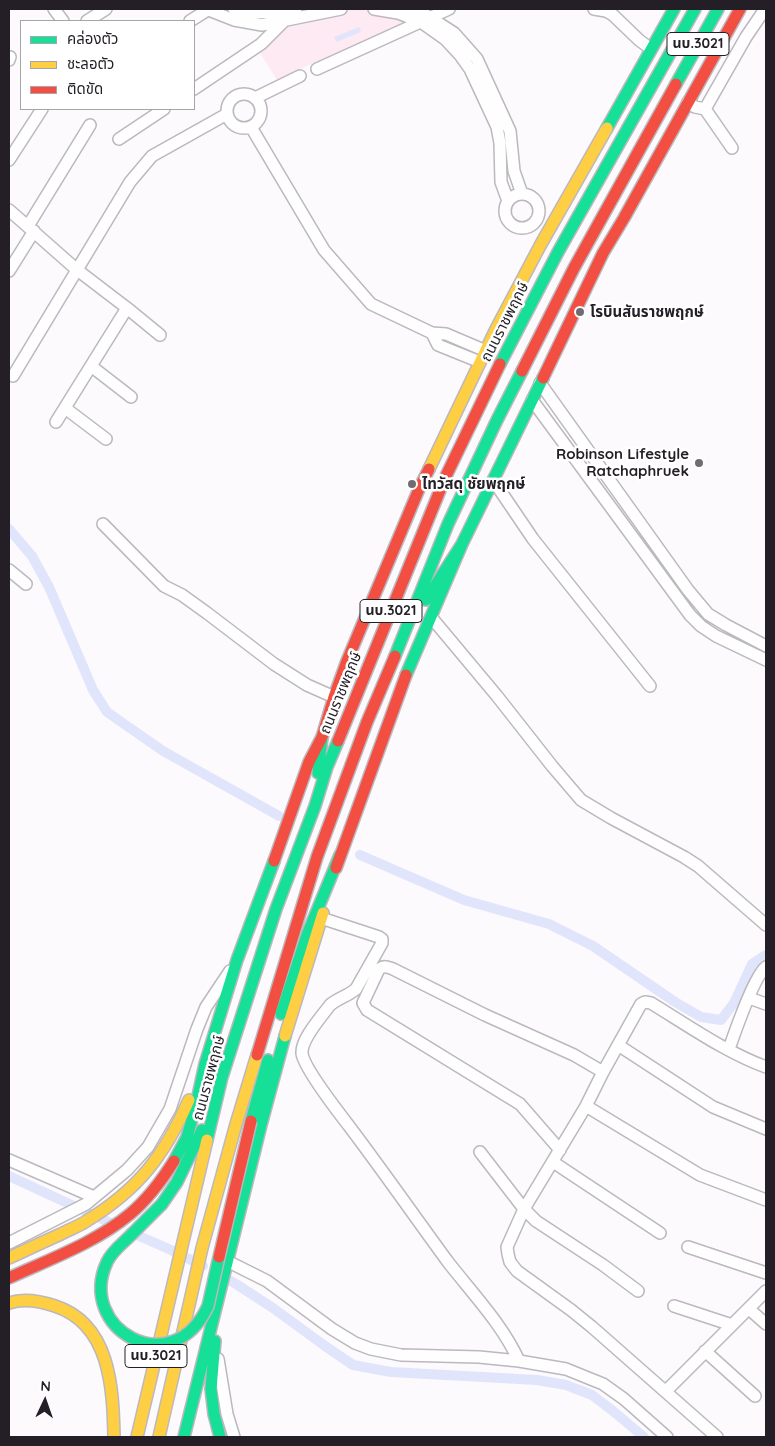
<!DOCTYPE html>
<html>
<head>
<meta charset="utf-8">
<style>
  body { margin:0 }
  #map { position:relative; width:775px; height:1446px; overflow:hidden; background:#fcfafd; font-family:Quicksand,"Noto Sans Thai",sans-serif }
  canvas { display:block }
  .frame { position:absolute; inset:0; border:10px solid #241f27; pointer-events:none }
  .legend { position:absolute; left:20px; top:20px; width:175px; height:90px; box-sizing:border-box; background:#fff; border:1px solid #a7a5a9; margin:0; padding:6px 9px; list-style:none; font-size:15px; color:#241f27 }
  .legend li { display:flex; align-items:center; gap:10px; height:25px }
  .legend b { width:25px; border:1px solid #a7a5a9 }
  .north { position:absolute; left:20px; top:1376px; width:50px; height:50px; -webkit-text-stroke:4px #fff; paint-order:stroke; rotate:3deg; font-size:14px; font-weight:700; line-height:20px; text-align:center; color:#241f27 }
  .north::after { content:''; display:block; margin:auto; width:18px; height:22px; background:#241f27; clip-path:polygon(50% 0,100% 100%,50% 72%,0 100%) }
</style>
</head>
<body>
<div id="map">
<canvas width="775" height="1446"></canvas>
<div class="frame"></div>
<ul class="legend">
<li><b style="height:6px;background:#16e098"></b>คล่องตัว</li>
<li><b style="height:6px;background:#ffcf43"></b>ชะลอตัว</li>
<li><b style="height:6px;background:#f24e42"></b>ติดขัด</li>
</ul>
<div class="north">N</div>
</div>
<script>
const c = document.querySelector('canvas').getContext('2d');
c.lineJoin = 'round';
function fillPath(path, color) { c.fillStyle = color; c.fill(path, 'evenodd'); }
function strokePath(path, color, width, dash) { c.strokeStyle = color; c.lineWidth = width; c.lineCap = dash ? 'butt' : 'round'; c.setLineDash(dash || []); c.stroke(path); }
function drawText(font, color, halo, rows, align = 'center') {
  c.font = font + ' Quicksand,"Noto Sans Thai",sans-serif'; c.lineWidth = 5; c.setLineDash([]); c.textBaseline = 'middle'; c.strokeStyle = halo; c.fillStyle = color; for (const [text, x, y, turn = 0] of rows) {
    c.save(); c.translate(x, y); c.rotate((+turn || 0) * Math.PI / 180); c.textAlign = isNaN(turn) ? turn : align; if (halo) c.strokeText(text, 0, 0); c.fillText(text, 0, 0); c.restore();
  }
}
const green = new Path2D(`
  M341,9H374L421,22L317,69L313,63L277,80L257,48L284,21Z`);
const water = new Path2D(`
  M359,27L361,32L336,42L334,37Z`);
const canal = new Path2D(`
  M9,529L32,556L49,587L93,690L107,712L163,751L279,816
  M360,855L464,900L549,924L593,946L675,1002L701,1017L721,1020L734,1003L752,964L766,955
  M9,1176L117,1226
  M130,1232L171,1250L203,1266
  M220,1275L236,1284L273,1308L325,1346L353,1365L391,1372L537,1380L566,1385L592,1395L613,1411L644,1437`);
const street = new Path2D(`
  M54,9L63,21
  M206,9L234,20L262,25L341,9
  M234,9C254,15 276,13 296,9
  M374,9L398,13L421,22L445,39L460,55L470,69L497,127L500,143L501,182L508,201
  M411,9L423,13L454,33L477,59L510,131L514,171L522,194
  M594,9L606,11L613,15L639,40L651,49
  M87,21L106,9
  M190,21L209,9
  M9,60L10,57
  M317,69L449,9
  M194,89L261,44L284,21L283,12
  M227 111a17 17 0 1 1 34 0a17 17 0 1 1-34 0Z
  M255,98L300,76
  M688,102L695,107L705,109L746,37L765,9
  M705,109L732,148
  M251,127L324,250L371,304L432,333
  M119,139L164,109
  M9,160L42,109
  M505 211a17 17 0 1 1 34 0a17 17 0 1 1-34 0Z
  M9,210L76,269L127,308L160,335
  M28,226L90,125
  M9,271L34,231
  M480,362L438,345L432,333L446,334L486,351
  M91,366L131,397
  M13,376L130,182L152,156L227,114
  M540,383L688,590L708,614L726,625L766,646
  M532,400L690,615L701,626L716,636L766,660
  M65,408L106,439
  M56,422L127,308
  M493,480L533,539L650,686
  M103,524L164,586L182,595L207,613L274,664L307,685L334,697
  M9,570L26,584
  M431,617L497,696L552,766L581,800L611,818L684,857L698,866L766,925
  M321,918L379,937L382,939V943L356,989C348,996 338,998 330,1005C322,1016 301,1039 302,1053C303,1067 339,1113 349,1126C383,1171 415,1217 448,1262C473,1294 502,1324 519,1361
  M749,998L766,1004
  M618,1045L713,1107L766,1129
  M729,1049C735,1032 754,976 766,967
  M586,1106L700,1175L766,1200
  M560,1150L520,1104L367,1010L363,1003L379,969C384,965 387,967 393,969L485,1015L574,1055L603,1072
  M480,1152L524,1209L536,1221L603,1265L638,1291
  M9,1160L94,1197
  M553,1162L660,1233
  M9,1243L86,1204L127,1170L148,1147L170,1109L197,1029L206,1007L230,971
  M688,1247L766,1273
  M227,1261L267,1281L332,1329L355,1343L371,1349L401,1355L479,1357L519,1361L566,1369L603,1384L624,1399L667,1437
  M674,1306L732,1325
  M749,1309L766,1324
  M705,1351L755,1396
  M218,1359L227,1414L234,1437
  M666,1391L766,1291
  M717,1437L592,1327L571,1310L517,1271L510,1262L508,1254L507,1247L524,1209L586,1106L603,1072L641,1004L645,1002L651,1003C687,1025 727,1053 766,1067`);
const fast = new Path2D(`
  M676,84L718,9
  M607,128L674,9
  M500,364L558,252L695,9
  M426,600L462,544
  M395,656L448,524L497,420L522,371
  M406,675L462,544L543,378
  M318,773L322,737
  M281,1014L307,935L340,855
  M251,1121L268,1060
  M207,1140L222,1077L276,909L315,806L327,767L338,741
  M174,1161L187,1137L196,1105L205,1064L237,960L274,861
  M162,1204L177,1182L202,1130
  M215,1341L211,1389L214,1414L220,1437
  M184,1437L261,1125L285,1036`);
const slow = new Path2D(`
  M429,469L496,329L541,244L607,128
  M285,1036L323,913
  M9,1258C26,1250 43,1242 61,1234C70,1229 80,1226 88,1220C139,1189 165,1154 189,1100
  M9,1303C24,1298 40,1301 55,1306C110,1324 113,1387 114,1437
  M137,1437L207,1140
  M159,1437L202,1248L236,1124L257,1055`);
const jam = new Path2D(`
  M522,371L574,268L676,84
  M543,378L603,253L624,218L740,9
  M338,741L445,478L500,364
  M274,861L309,762L322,737L334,697L347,661L419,489L429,469
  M336,868L406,675
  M257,1055L317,857L367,722L395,656
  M9,1278C50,1259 95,1243 130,1214C148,1199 162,1180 174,1161`);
const fastBridge = new Path2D(`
  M162,1204C151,1215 140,1226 130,1236C122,1244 112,1251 107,1262C76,1329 172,1384 208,1306L219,1257`);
const jamBridge = new Path2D(`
  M219,1257L251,1121`);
const markers = [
  [580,312,5,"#706c72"],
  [699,463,5,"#706c72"],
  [412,484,5,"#706c72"]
];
const shields = [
  [698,44,62],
  [391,611,62],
  [156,1356,62]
];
const shieldNames = [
  ["นบ.3021",698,44],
  ["นบ.3021",391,611],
  ["นบ.3021",156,1356]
];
const poiNames = [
  ["โรบินสันราชพฤกษ์",590,312],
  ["Robinson Lifestyle",689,454,"right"],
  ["Ratchaphruek",689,471,"right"],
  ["ไทวัสดุ ชัยพฤกษ์",422,484]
];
const streetNames = [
  ["ถนนราชพฤกษ์",505,322,-63],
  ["ถนนราชพฤกษ์",341,693,-68],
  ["ถนนราชพฤกษ์",209,1078,-75]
];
fillPath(green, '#fdeaf3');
fillPath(water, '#e1e5fc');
strokePath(canal, '#e1e5fc', 10);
strokePath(street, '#bcb8be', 14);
strokePath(fast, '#bcb8be', 14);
strokePath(slow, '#bcb8be', 14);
strokePath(jam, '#bcb8be', 14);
strokePath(street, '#fffeff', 11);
strokePath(fast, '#16e098', 11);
strokePath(slow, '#ffcf43', 11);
strokePath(jam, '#f24e42', 11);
strokePath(fastBridge, '#bcb8be', 14, []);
strokePath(jamBridge, '#bcb8be', 14, []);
strokePath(fastBridge, '#16e098', 11);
strokePath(jamBridge, '#f24e42', 11);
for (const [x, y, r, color] of markers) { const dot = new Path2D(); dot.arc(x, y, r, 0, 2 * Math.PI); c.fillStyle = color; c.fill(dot); strokePath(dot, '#fff', 2); }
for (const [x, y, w] of shields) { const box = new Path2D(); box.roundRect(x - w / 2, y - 11.5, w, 23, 4); c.fillStyle = '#fff'; c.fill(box); strokePath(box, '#241f27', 1); }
drawText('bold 14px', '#241f27', null, shieldNames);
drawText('bold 15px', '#241f27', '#fff', poiNames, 'left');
drawText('15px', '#241f27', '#fff', streetNames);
</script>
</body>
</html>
